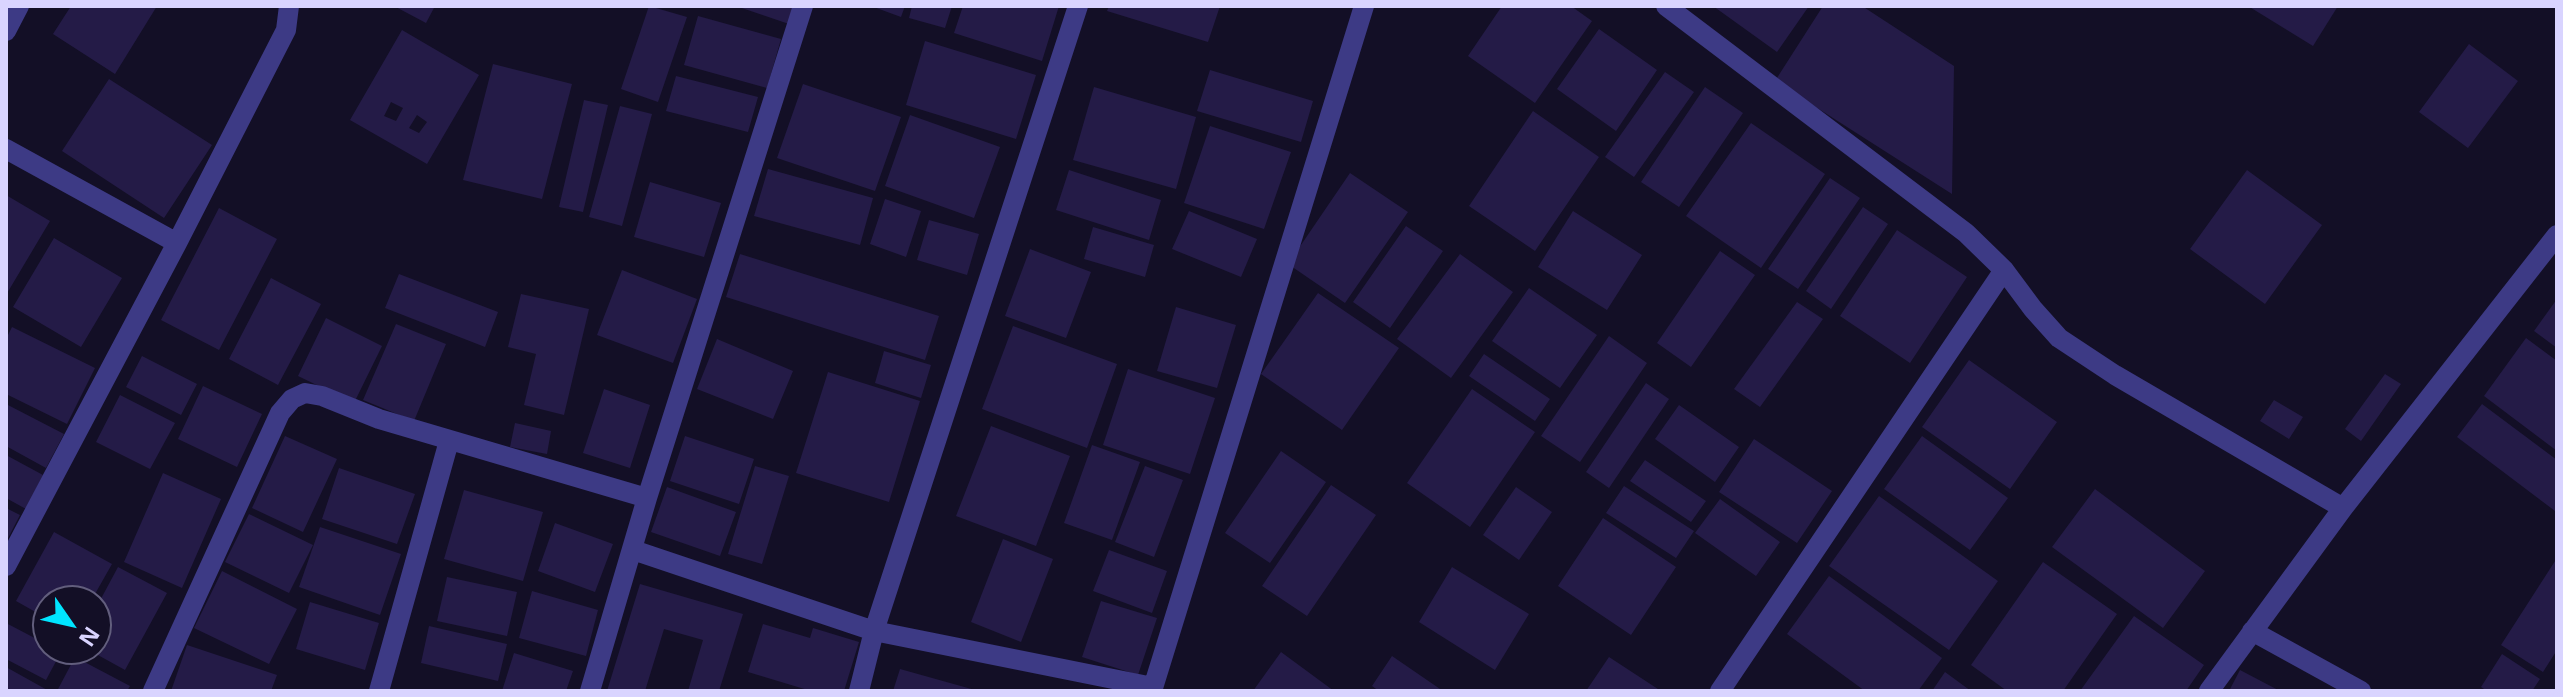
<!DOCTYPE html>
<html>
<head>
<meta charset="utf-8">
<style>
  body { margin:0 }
  #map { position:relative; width:2563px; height:697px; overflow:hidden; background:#130f26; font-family:"Open Sans",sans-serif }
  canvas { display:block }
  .frame { position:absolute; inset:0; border:8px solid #d9d4ff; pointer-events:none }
  .north { position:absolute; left:32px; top:585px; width:80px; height:80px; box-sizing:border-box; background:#130f26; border:2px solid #625e7d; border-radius:50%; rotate:124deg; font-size:22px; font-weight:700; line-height:32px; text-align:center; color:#d9d4ff }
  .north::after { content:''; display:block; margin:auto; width:28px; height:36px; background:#00e5ff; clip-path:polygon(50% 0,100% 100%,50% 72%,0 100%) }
</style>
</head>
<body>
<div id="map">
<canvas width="2563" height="697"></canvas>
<div class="frame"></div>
<div class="north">N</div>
</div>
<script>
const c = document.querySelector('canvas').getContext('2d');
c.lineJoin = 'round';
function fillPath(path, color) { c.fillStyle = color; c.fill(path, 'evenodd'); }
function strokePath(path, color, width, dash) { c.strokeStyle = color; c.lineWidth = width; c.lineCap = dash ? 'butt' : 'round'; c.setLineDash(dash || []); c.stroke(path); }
const building = new Path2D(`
  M71,6H157L115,74L53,34Z
  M394,6H435L426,23Z
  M649,6L687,17L658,102L621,89Z
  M736,6H796L789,24Z
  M871,6H905L901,17Z
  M912,6H952L945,28L909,18Z
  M963,6H1059L1042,61L954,33Z
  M1109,6H1220L1208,42L1107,11Z
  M1502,6H1571L1592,21L1535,103L1468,56Z
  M1713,6H1809L1777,52Z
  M1823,6H1862L1954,66L1952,194L1775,81Z
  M2248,6H2338L2313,46Z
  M698,16L781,39L767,88L684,65Z
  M1599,29L1657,70L1616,131L1557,89Z
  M402,30L479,75L427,164L350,120ZM391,102L403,108L396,121L384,116ZM417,115L427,122L419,133L409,128Z
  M925,41L1036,75L1016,139L906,105Z
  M2469,44L2518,81L2468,148L2419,112Z
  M493,64L572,84L542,199L463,180Z
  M1210,70L1313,101L1301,142L1197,111Z
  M1665,72L1694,92L1634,177L1605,157Z
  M676,76L758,97L748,132L666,111Z
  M109,79L212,145L164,218L62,151Z
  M803,84L901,117L875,191L777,158Z
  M1094,87L1196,117L1176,189L1073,160Z
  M1705,87L1743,113L1679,207L1641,182Z
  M584,100L608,105L583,212L559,207Z
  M620,106L652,114L622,226L589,217Z
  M1533,111L1599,157L1535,251L1469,206Z
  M910,115L1000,147L974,218L885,186Z
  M1751,123L1825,174L1761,268L1686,216Z
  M1210,126L1291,152L1264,229L1184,203Z
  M768,169L873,198L860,245L754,216Z
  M1069,170L1161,200L1149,240L1056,210Z
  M2247,170L2322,225L2265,304L2190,249Z
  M1350,173L1408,212L1345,303L1288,264Z
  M1830,178L1860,198L1798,289L1768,269Z
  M650,182L721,203L704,257L634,237Z
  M6,195L50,221L6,295Z
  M885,199L921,211L906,257L870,244Z
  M1863,207L1888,224L1831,309L1806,291Z
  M219,208L277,239L219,350L161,320Z
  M1189,211L1257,239L1241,277L1172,249Z
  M1573,211L1642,255L1607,310L1538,267Z
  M929,220L979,234L967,275L917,260Z
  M1406,226L1443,251L1390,328L1353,302Z
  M1093,227L1154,245L1145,277L1084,259Z
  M1897,230L1967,277L1910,363L1840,316Z
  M54,238L122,278L81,347L13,307Z
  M1030,249L1091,272L1066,338L1005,316Z
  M1720,251L1755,275L1691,367L1657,343Z
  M740,254L939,316L925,360L726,297Z
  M1460,254L1513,292L1451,378L1397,339Z
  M622,270L697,299L673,363L597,335Z
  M399,274L498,312L485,347L385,308Z
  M271,278L321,304L278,385L229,359Z
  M1529,288L1597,335L1560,388L1492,341Z
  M1318,293L1399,348L1342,430L1261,374Z
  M521,294L589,309L564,415L524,405L536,354L508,347Z
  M2557,299V348L2534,331Z
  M1797,302L1823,319L1760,407L1734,389Z
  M1176,307L1236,325L1217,388L1157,371Z
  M326,318L382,346L354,403L298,376Z
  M396,324L446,344L414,421L363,400Z
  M1013,326L1117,364L1087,448L982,409Z
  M12,327L95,368L67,424L6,394V339Z
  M1609,336L1647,363L1580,462L1541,436Z
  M2526,338L2557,361V451L2484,396Z
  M717,339L793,371L773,419L697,389Z
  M884,351L931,365L921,398L875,383Z
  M1484,354L1550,399L1535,421L1469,376Z
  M142,356L197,384L181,415L126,387Z
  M1969,360L2057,422L2010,489L1922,427Z
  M1128,369L1215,398L1190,474L1103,445Z
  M828,372L920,401L889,502L796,473Z
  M2385,374L2401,384L2361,441L2345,429Z
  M1646,383L1669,399L1609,488L1586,472Z
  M203,386L262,414L237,467L178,439Z
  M604,389L650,405L630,468L583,453Z
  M1472,389L1535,432L1470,527L1407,483Z
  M120,395L175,423L150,469L96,442Z
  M2274,400L2303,417L2289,439L2260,421Z
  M6,404L64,434L46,468L6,446Z
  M2482,404L2557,460L2555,511L2457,437Z
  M1679,405L1739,447L1715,482L1655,439Z
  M515,423L551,431L547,454L510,447Z
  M991,426L1070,456L1036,546L956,516Z
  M285,436L337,459L303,532L252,508Z
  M685,436L754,459L739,504L670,481Z
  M1922,436L2008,498L1970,550L1884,489Z
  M1754,439L1832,491L1797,543L1719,492Z
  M1092,445L1140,462L1112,540L1064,523Z
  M1281,451L1326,482L1270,563L1225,533Z
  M6,455L43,475L26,509L6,498Z
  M1645,460L1706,501L1691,522L1630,481Z
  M755,466L789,476L762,564L728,554Z
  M1145,466L1183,480L1154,557L1115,542Z
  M339,468L415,494L397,544L322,519Z
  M163,473L221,499L182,588L124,562Z
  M1331,485L1376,515L1307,616L1262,586Z
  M1624,486L1694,531L1676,558L1606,513Z
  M667,487L736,512L720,556L651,532Z
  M1516,487L1552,512L1519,560L1483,535Z
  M2095,489L2205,571L2163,628L2052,547Z
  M464,490L543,512L523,581L444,559Z
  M1879,496L1998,581L1949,650L1829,566Z
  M1720,499L1780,542L1756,576L1695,533Z
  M6,508L20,515L6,542Z
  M249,514L313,545L289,593L225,562Z
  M1603,518L1676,567L1631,635L1558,586Z
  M555,523L613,544L595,592L538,571Z
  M320,527L401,554L380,615L299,587Z
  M54,532L112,564L91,601H48V619L16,601Z
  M1003,539L1053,559L1021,642L971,622Z
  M1109,550L1167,571L1152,613L1093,591Z
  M2557,558V650L2543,672L2501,645Z
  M2043,562L2117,614L2063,691H2007L1971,665Z
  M118,567L167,593L125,670L87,649H96V608Z
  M1452,567L1529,614L1495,670L1419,622Z
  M222,571L297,609L269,664L194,628Z
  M1829,576L1942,658L1918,691H1865L1787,634Z
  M447,577L517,592L507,636L437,621Z
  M640,584L743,614L719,691H688L703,640L664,629L645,691H607Z
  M532,591L598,610L586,656L519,638Z
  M1101,601L1157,618L1138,675L1082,657Z
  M310,602L379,623L365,670L296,649Z
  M2134,616L2204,665L2186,691H2080Z
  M6,623L48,645V649L61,652L46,680L6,659Z
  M763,624L810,638L813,628L859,642L844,691H811L748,672Z
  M429,626L507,644L498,681L421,663Z
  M187,645L277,675L271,691H171Z
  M1281,652L1334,691H1253Z
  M514,653L573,671L566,691H502Z
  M2502,654L2540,679L2532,691H2487L2481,687Z
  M1392,656L1443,691H1379L1372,686Z
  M75,657L130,686L127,691H57Z
  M1609,657L1661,691H1586Z
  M6,667L49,691H6Z
  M900,669L975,690V691H893Z
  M2240,670L2280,691H2229Z
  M1945,672L1971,691H1932Z`);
const street = new Path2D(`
  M1666,6L1966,233L2004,270L2033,309L2059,338L2115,375L2343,508
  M6,31L19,6
  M6,149L177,243
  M633,550L874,631L1153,687
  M6,566L177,243L286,30L289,6
  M2252,631L2361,691
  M153,691L280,413L292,399L305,393L322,396L379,419L647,498
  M379,691L449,441
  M590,691L647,498L803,6
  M859,691L874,631L1078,6
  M1152,691L1364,6
  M1720,691L2004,270
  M2209,691L2343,508L2557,235`);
fillPath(building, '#241b47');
strokePath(street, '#3d3a85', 20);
</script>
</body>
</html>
